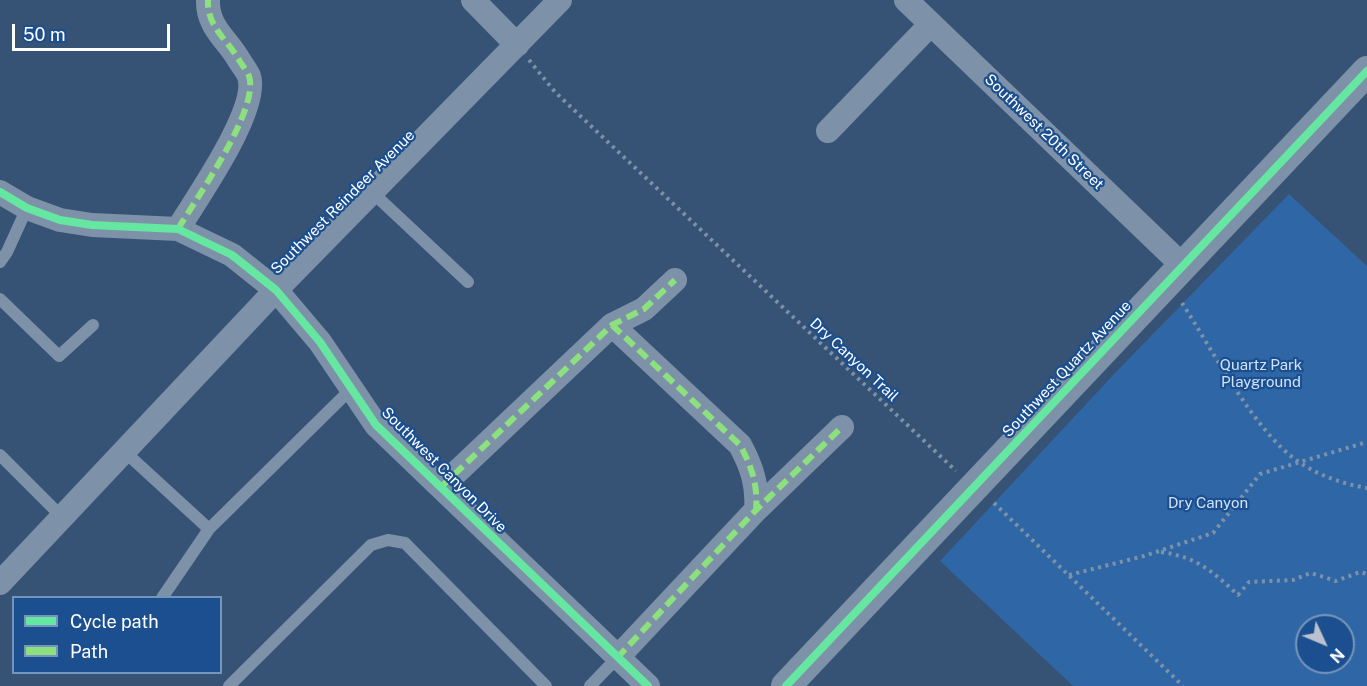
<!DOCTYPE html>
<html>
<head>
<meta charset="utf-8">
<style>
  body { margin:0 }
  #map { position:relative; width:1367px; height:686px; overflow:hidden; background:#365274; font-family:"Public Sans",sans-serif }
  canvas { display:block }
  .legend { position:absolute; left:12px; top:596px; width:210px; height:78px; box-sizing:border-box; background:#1b4f8f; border:2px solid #7695bc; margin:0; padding:8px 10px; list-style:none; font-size:18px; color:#fff }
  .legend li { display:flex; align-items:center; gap:12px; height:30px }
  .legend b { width:30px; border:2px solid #7695bc }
  .north { position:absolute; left:1295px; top:614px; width:60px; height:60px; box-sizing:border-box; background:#1b4f8f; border:2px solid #7695bc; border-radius:50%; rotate:134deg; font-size:16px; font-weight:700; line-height:24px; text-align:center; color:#fff }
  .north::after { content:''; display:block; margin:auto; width:21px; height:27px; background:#b9c2ce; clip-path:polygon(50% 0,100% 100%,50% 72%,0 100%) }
  .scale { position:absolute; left:12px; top:24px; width:158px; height:27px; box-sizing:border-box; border:3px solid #fff; border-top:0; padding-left:8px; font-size:18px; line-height:21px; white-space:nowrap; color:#fff; -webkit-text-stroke:4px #1b4f8f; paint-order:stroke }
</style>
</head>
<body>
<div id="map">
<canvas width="1367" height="686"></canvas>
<ul class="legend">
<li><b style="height:8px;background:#66e7a1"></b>Cycle path</li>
<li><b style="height:8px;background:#8de07e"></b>Path</li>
</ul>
<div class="north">N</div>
<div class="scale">50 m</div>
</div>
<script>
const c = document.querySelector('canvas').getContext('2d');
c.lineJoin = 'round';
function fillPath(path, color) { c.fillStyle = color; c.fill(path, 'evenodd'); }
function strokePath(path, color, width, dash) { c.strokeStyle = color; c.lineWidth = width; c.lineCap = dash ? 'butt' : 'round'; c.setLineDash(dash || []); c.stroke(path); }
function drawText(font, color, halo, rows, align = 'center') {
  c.font = font + ' "Public Sans",sans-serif'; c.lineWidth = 4.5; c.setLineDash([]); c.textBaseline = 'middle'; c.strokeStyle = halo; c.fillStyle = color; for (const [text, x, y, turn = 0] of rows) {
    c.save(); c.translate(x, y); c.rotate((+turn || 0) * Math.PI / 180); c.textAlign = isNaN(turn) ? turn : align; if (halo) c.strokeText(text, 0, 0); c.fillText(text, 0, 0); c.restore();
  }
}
const green = new Path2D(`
  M1289,194L1367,266V686H1073L940,561L1114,374ZM1307,626H1343V662H1307Z`);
const path = new Path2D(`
  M529,60L555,92L956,471
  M1182,303C1212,349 1255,433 1299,462C1319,476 1344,484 1367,488
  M994,503L1183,686
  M1161,552C1197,557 1212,571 1238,595L1249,582L1293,580L1311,573L1336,581L1360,572L1367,574
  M1069,575L1144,556L1213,533L1260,474L1367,442`);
const service = new Path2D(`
  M373,193L468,282
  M0,262L7,252L27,208
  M0,299L59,356L93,325
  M125,452L209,529
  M0,455L62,517
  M162,598L209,529L350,390
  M229,686L371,545L388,540L405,543L546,686
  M590,686L617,658`);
const minor = new Path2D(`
  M473,0L517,45
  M906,0L1182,265
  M828,131L931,24
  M0,192L27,208L60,220L92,225L178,229L232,255L276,290L320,342L376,425L648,686
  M178,229C196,199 260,109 249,76C247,71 242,65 239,60C227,39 207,27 208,0
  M612,325L740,445C752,467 758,486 756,510
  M441,487L612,325L644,309L675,280
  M0,583L276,290L560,0
  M617,658L756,510L842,427`);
const tertiary = new Path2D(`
  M786,686L1367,71`);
const quiet = new Path2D(`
  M178,229C196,199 260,109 249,76C247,71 242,65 239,60C227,39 207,27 208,0
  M612,325L740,445C752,467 758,486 756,510
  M441,487L612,325L644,309L675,280
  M617,658L756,510L842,427`);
const cycleway = new Path2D(`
  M0,192L27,208L60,220L92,225L178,229L232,255L276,290L320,342L376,425L648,686
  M786,686L1367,71`);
const streetNames = [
  ["Southwest 20th Street",1044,132,44],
  ["Southwest Reindeer Avenue",343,202,-45],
  ["Dry Canyon Trail",854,360,43],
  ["Southwest Quartz Avenue",1067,369,-47],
  ["Southwest Canyon Drive",444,470,45]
];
const parkNames = [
  ["Quartz Park",1261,365],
  ["Playground",1261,382],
  ["Dry Canyon",1208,503]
];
fillPath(green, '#2f66a5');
strokePath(path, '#7d92a8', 4, [3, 4.5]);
strokePath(service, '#7d92a8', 12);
strokePath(minor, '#7d92a8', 24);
strokePath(tertiary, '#7d92a8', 30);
strokePath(quiet, '#8de07e', 6, [12, 6]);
strokePath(cycleway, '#66e7a1', 8);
drawText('15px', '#fff', '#1b4f8f', streetNames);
drawText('15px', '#cfe3fa', '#1b4f8f', parkNames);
</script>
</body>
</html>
